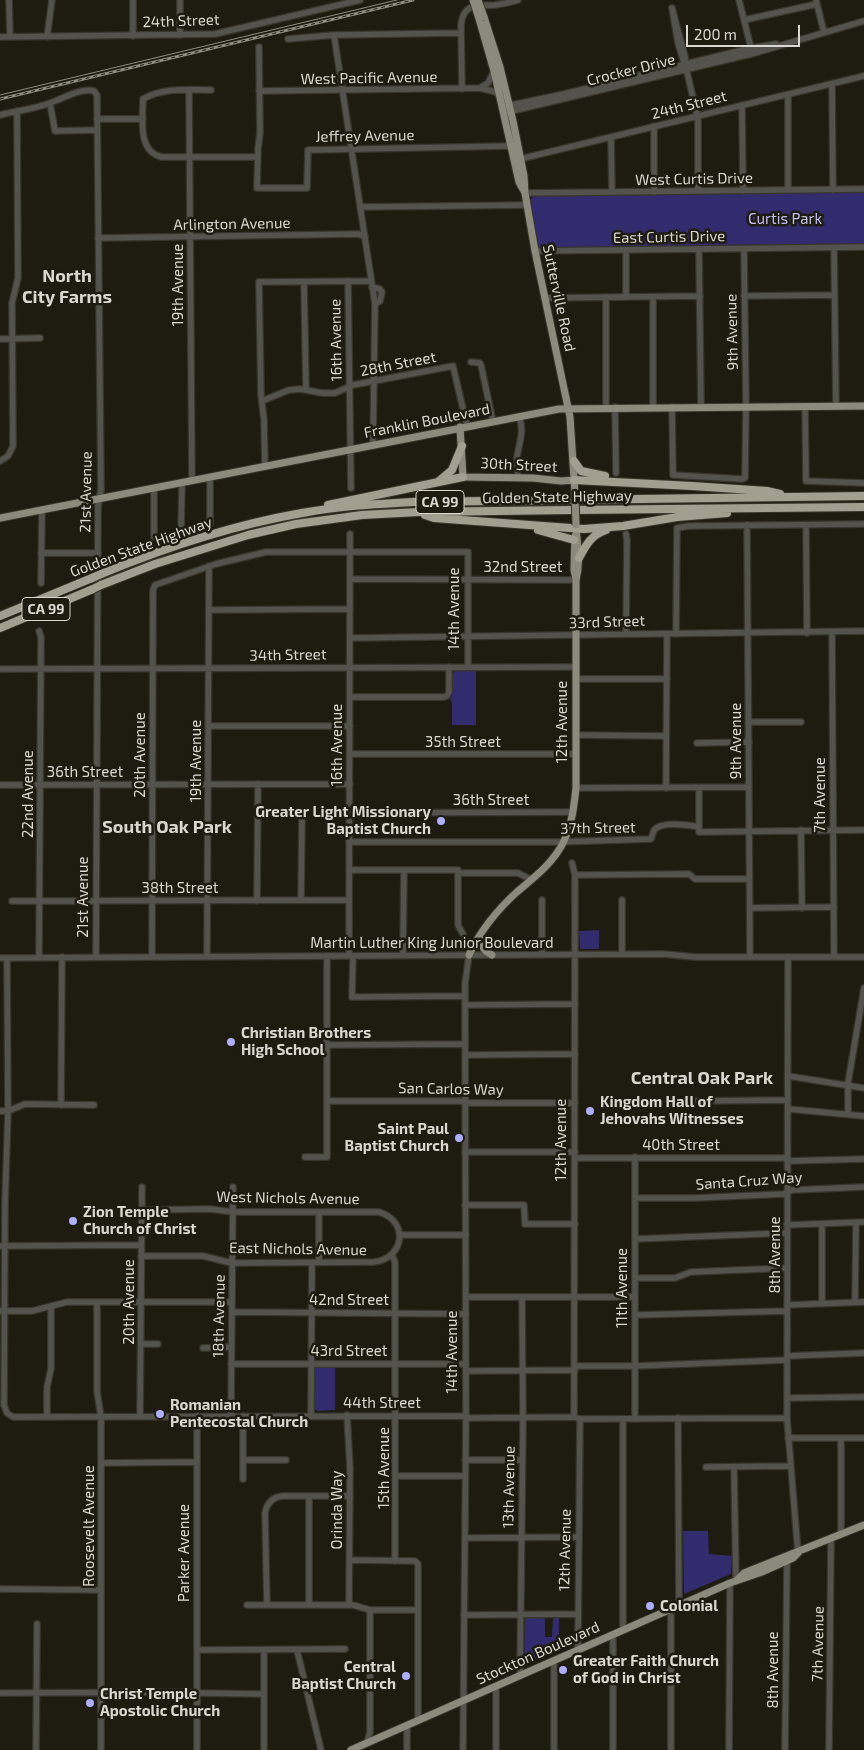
<!DOCTYPE html>
<html>
<head>
<meta charset="utf-8">
<style>
  body { margin:0 }
  #map { position:relative; width:864px; height:1750px; overflow:hidden; background:#1e1b10; font-family:"Exo 2",sans-serif }
  canvas { display:block }
  .scale { position:absolute; left:686px; top:25px; width:114px; height:22px; box-sizing:border-box; border:2px solid #d9d7d0; border-top:0; padding-left:6px; font-size:15px; line-height:18px; white-space:nowrap; color:#d9d7d0; -webkit-text-stroke:4px #1e1b10; paint-order:stroke }
</style>
</head>
<body>
<div id="map">
<canvas width="864" height="1750"></canvas>
<div class="scale">200 m</div>
</div>
<script>
const c = document.querySelector('canvas').getContext('2d');
c.lineJoin = 'round';
function fillPath(path, color) { c.fillStyle = color; c.fill(path, 'evenodd'); }
function strokePath(path, color, width, dash) { c.strokeStyle = color; c.lineWidth = width; c.lineCap = dash ? 'butt' : 'round'; c.setLineDash(dash || []); c.stroke(path); }
function drawText(font, color, halo, rows, align = 'center') {
  c.font = font + ' "Exo 2",sans-serif'; c.lineWidth = 5; c.setLineDash([]); c.textBaseline = 'middle'; c.strokeStyle = halo; c.fillStyle = color; for (const [text, x, y, turn = 0] of rows) {
    c.save(); c.translate(x, y); c.rotate((+turn || 0) * Math.PI / 180); c.textAlign = isNaN(turn) ? turn : align; if (halo) c.strokeText(text, 0, 0); c.fillText(text, 0, 0); c.restore();
  }
}
const green = new Path2D(`
  M864,190V245L539,249L531,202V199L535,195Z
  M456,670H476V725H452V703L450,699L452,695V674Z
  M599,930V949H580L579,931Z
  M316,1366L335,1367V1410L317,1411L314,1408V1369Z
  M683,1531H708L709,1554L732,1556L731,1574L684,1594Z
  M525,1618H545V1637H552L553,1618H559V1649L527,1663L524,1661Z`);
const minor = new Path2D(`
  M9,0L10,37
  M133,0V36
  M180,0V35
  M739,0L751,48
  M816,0L824,32
  M744,20L817,4
  M334,35L375,304L373,445
  M0,37L215,34L360,0
  M47,37L52,0
  M288,39L334,35L461,33
  M259,47L260,133L258,149L257,188H307L308,150L511,146
  M685,64V57L672,8L678,43L688,76L698,120V191
  M611,74L613,85
  M832,84L833,190
  M480,88L488,83L494,71
  M462,89L461,24C464,2 478,6 495,5C503,4 511,2 518,0
  M189,90L192,481
  M211,90C188,90 164,87 143,99C143,118 137,152 162,157H257
  M259,91L480,88L496,92L500,97
  M788,95V190
  M50,103L55,131L97,130
  M742,105L743,191
  M507,106L564,94L751,48L776,44
  M508,112L755,53L864,21
  M0,115C16,111 34,109 50,103C62,99 82,87 94,91L97,95L101,490L98,506L96,957
  M97,119H143
  M611,137L612,192
  M520,159L864,76
  M654,192V126
  M525,193L864,189
  M360,207L527,205
  M98,238L359,234L365,237
  M834,248L836,406
  M699,249L701,407
  M626,250V297
  M535,251L864,247
  M348,281L351,488
  M304,282L306,390
  M372,287L380,289L382,292L380,301L375,304
  M744,296L834,295
  M606,297V407
  M544,298L700,296
  M0,339L40,338
  M471,362L480,363L481,365L493,422
  M262,401L289,390L300,389L322,393H335L353,385L453,366L467,426
  M805,406L806,481L864,483
  M615,407L616,473
  M653,407V297
  M672,407L673,475L742,479L745,478L746,406L744,249
  M0,461L8,456L13,446L12,303L18,278L17,111
  M265,467L264,420L261,395L259,282L371,281
  M518,478C518,471 517,464 517,457C519,442 525,432 519,417
  M154,488V537
  M210,524V478
  M747,525L750,957
  M806,525L807,633
  M181,530L182,483
  M626,534L627,540L626,634
  M41,553H98
  M350,579L576,580
  M41,583L42,510
  M209,610L350,609
  M832,632L834,957
  M676,634L677,528L689,526L864,524
  M350,638L864,631
  M0,669L576,667
  M576,679H667
  M350,697H444L447,696L449,692V667
  M749,722H801
  M209,726H350
  M576,735L666,736
  M697,743L749,742
  M350,754H576
  M0,785L350,784
  M576,788L749,787
  M666,788L667,634
  M349,813L573,812
  M699,827V788
  M801,830L802,908
  M349,842H557L651,839L654,830C662,821 688,825 699,827V832L864,830
  M572,863L575,875L574,1417
  M349,870H458V873H518L532,880
  M458,873V925L463,934
  M575,875L689,874L695,879H749
  M301,900L302,816
  M622,900V954
  M12,901L349,900
  M257,901L258,784
  M750,908L834,907
  M349,955L350,534
  M403,955L404,870
  M542,955V900
  M207,956L209,566
  M353,956L352,997L465,996
  M152,957L153,590L155,585L216,564L266,552H468V666
  M788,957L787,1418L798,1553
  M0,958L663,954L695,957H864
  M7,958L8,1111L5,1203L4,1405L7,1413L13,1417L462,1416L470,1418L574,1417L580,1419L787,1418
  M39,958L41,637L39,631
  M465,1005L575,1004
  M327,1045L465,1044
  M465,1055L575,1054
  M788,1076L864,1088
  M327,1101H460L470,1103H575
  M696,1101L788,1100
  M61,1105L62,957
  M788,1109L864,1116
  M0,1111H8L25,1104L94,1105
  M848,1114V1083L864,988
  M465,1152H575
  M305,1157H327V956
  M575,1158H788
  M787,1161L864,1159
  M635,1198H695L784,1194L792,1190L864,1187
  M465,1205H524L525,1224H575
  M787,1225L864,1222
  M400,1235H466
  M635,1239L787,1233
  M0,1246L141,1245
  M392,1255L395,1262V1561
  M141,1256H203L232,1263L374,1262C405,1258 409,1221 379,1212H233L210,1209L142,1210
  M319,1262V1212
  M635,1278H675L691,1272L787,1268
  M466,1297H635
  M97,1302V1391L101,1417V1750
  M855,1302L856,1223
  M822,1304V1224
  M787,1305L864,1302
  M0,1311H32L67,1302H232
  M232,1312L466,1314
  M635,1315L787,1311
  M141,1344H158
  M203,1348L231,1347
  M787,1356L864,1353
  M231,1364H466
  M575,1366H635L787,1360
  M466,1371L575,1370
  M787,1398L864,1397
  M347,1415L350,1468L349,1605
  M140,1416L142,1187
  M197,1416V1690
  M231,1416L233,1187
  M311,1416L312,1263
  M47,1417V1387L51,1369V1306
  M678,1418L679,1605
  M623,1419V1630
  M635,1419V1157
  M788,1438H864
  M243,1460H286
  M465,1460H522
  M102,1463L197,1462
  M706,1467L790,1466
  M734,1467L736,1581
  M396,1476H465
  M243,1479V1416
  M841,1534V1438
  M465,1538L579,1537
  M350,1560L415,1561L418,1564V1721
  M0,1589L101,1590
  M247,1605H353L370,1610H417
  M267,1605L265,1513C267,1503 272,1497 283,1496H350
  M309,1605V1496
  M464,1615L578,1614
  M613,1635V1750
  M197,1650L345,1649
  M264,1650V1750
  M297,1650L321,1750
  M578,1650L580,1419
  M554,1661V1750
  M520,1676L523,1421L522,1297
  M496,1687V1750
  M0,1693L195,1692
  M200,1693L264,1694
  M407,1726V1750
  M367,1743L370,1732V1610
  M36,1750L37,1624
  M197,1750V1695
  M463,1750L466,1417L465,984L469,955
  M671,1750V1609
  M729,1750L730,1583
  M785,1750L787,1560
  M829,1750L831,1538`);
const major = new Path2D(`
  M484,17L500,67L513,121L524,176L525,193L535,251L570,417L575,494
  M480,22L494,71L519,182L524,191
  M460,427L463,477L533,478L561,481L574,480
  M0,518L559,409L864,406
  M575,536L574,570L576,579
  M481,935C481,945 482,950 492,955
  M469,955C480,931 498,909 518,891C536,876 554,862 564,841C572,824 574,806 576,788V580C581,561 577,544 576,525
  M737,1580L744,1573L864,1525
  M351,1750L730,1583L762,1572L793,1558L798,1553`);
const highway = new Path2D(`
  M574,461L581,471L605,476
  M574,480L692,486L767,491L780,494
  M439,481L452,470L462,446
  M328,505L463,477
  M425,515L434,518L584,529L623,526L677,517L727,513
  M538,530L574,540
  M579,558C586,545 591,535 606,530
  M101,574C166,547 233,525 302,513C339,506 376,504 413,502L864,496
  M101,585L155,564L248,535L296,524L362,515L419,512L571,510L864,507
  M0,616L92,578
  M0,628L93,589`);
const tram = new Path2D(`
  M0,95L397,0`);
const rail = new Path2D(`
  M0,99L413,0`);
const majorBridge = new Path2D(`
  M473,0L480,22
  M478,0L484,17
  M575,494L576,525`);
const highwayBridge = new Path2D(`
  M92,578L101,574
  M93,589L101,585`);
const markers = [
  [441,821,5,"#aeaefb"],
  [231,1042,5,"#aeaefb"],
  [590,1111,5,"#aeaefb"],
  [459,1138,5,"#aeaefb"],
  [73,1221,5,"#aeaefb"],
  [160,1414,5,"#aeaefb"],
  [650,1606,5,"#aeaefb"],
  [563,1670,5,"#aeaefb"],
  [406,1676,5,"#aeaefb"],
  [90,1703,5,"#aeaefb"]
];
const shields = [
  [440,502,48],
  [46,609,48]
];
const shieldNames = [
  ["CA 99",440,502],
  ["CA 99",46,609]
];
const streetNames = [
  ["24th Street",181,21,-2],
  ["Crocker Drive",631,70,-14],
  ["West Pacific Avenue",369,78,-1],
  ["24th Street",689,105,-14],
  ["Jeffrey Avenue",365,136,-1],
  ["West Curtis Drive",694,179,-1],
  ["Arlington Avenue",232,224,-1],
  ["East Curtis Drive",669,237,-1],
  ["19th Avenue",178,285,-90],
  ["Sutterville Road",559,298,78],
  ["9th Avenue",732,332,-91],
  ["16th Avenue",336,340,-91],
  ["28th Street",398,364,-11],
  ["Franklin Boulevard",427,421,-11],
  ["30th Street",519,465,3],
  ["21st Avenue",86,492,-89],
  ["Golden State Highway",557,497,-1],
  ["Golden State Highway",141,547,-20],
  ["32nd Street",523,567],
  ["14th Avenue",454,609,-90],
  ["33rd Street",607,622,-2],
  ["34th Street",288,655,-1],
  ["12th Avenue",562,722,-90],
  ["9th Avenue",736,741,-90],
  ["35th Street",463,742],
  ["16th Avenue",337,745,-90],
  ["20th Avenue",140,755,-90],
  ["19th Avenue",196,761,-90],
  ["36th Street",85,772],
  ["22nd Avenue",28,794,-90],
  ["7th Avenue",820,795,-90],
  ["36th Street",491,800],
  ["37th Street",598,828,-1],
  ["38th Street",180,888],
  ["21st Avenue",83,897,-90],
  ["Martin Luther King Junior Boulevard",432,943],
  ["San Carlos Way",451,1089,1],
  ["12th Avenue",561,1140,-90],
  ["40th Street",681,1145],
  ["Santa Cruz Way",749,1181,-4],
  ["West Nichols Avenue",288,1198,1],
  ["East Nichols Avenue",298,1249,1],
  ["8th Avenue",775,1255,-90],
  ["11th Avenue",622,1288,-90],
  ["42nd Street",349,1300],
  ["20th Avenue",129,1302,-90],
  ["18th Avenue",219,1316,-89],
  ["43rd Street",349,1351],
  ["14th Avenue",452,1352,-90],
  ["44th Street",382,1403],
  ["15th Avenue",384,1468,-90],
  ["13th Avenue",509,1487,-89],
  ["Orinda Way",337,1510,-90],
  ["Roosevelt Avenue",89,1526,-90],
  ["12th Avenue",565,1550,-89],
  ["Parker Avenue",184,1553,-90],
  ["7th Avenue",818,1644,-89],
  ["Stockton Boulevard",538,1653,-24],
  ["8th Avenue",773,1670,-90]
];
const parkNames = [
  ["Curtis Park",785,219]
];
const poiNames = [
  ["Greater Light Missionary",431,812,"right"],
  ["Baptist Church",431,829,"right"],
  ["Christian Brothers",241,1033],
  ["High School",241,1050],
  ["Kingdom Hall of",600,1102],
  ["Jehovahs Witnesses",600,1119],
  ["Saint Paul",449,1129,"right"],
  ["Baptist Church",449,1146,"right"],
  ["Zion Temple",83,1212],
  ["Church of Christ",83,1229],
  ["Romanian",170,1405],
  ["Pentecostal Church",170,1422],
  ["Colonial",660,1606],
  ["Greater Faith Church",573,1661],
  ["of God in Christ",573,1678],
  ["Central",396,1667,"right"],
  ["Baptist Church",396,1684,"right"],
  ["Christ Temple",100,1694],
  ["Apostolic Church",100,1711]
];
const quarterNames = [
  ["North",67,276],
  ["City Farms",67,297],
  ["South Oak Park",167,827],
  ["Central Oak Park",702,1078]
];
fillPath(green, '#322b6e');
strokePath(minor, '#38352b', 8);
strokePath(major, '#38352b', 9);
strokePath(highway, '#38352b', 10);
strokePath(minor, '#53524c', 5.5);
strokePath(major, '#8c897d', 7);
strokePath(highway, '#a29f90', 8);
strokePath(tram, '#8e8c83', 1);
strokePath(rail, '#8e8c83', 3);
strokePath(rail, '#1e1b10', 1, [4]);
strokePath(majorBridge, '#38352b', 9, []);
strokePath(highwayBridge, '#38352b', 10, []);
strokePath(majorBridge, '#8c897d', 7);
strokePath(highwayBridge, '#a29f90', 8);
for (const [x, y, r, color] of markers) { const dot = new Path2D(); dot.arc(x, y, r, 0, 2 * Math.PI); c.fillStyle = color; c.fill(dot); strokePath(dot, '#1e1b10', 2); }
for (const [x, y, w] of shields) { const box = new Path2D(); box.roundRect(x - w / 2, y - 11.5, w, 23, 4); c.fillStyle = '#1e1b10'; c.fill(box); strokePath(box, '#d9d7d0', 1); }
drawText('bold 14px', '#d9d7d0', null, shieldNames);
drawText('15px', '#d9d7d0', '#1e1b10', streetNames);
drawText('15px', '#bfc0ec', '#1e1b10', parkNames);
drawText('bold 15px', '#d9d7d0', '#1e1b10', poiNames, 'left');
drawText('bold 18px', '#d9d7d0', '#1e1b10', quarterNames);
</script>
</body>
</html>
